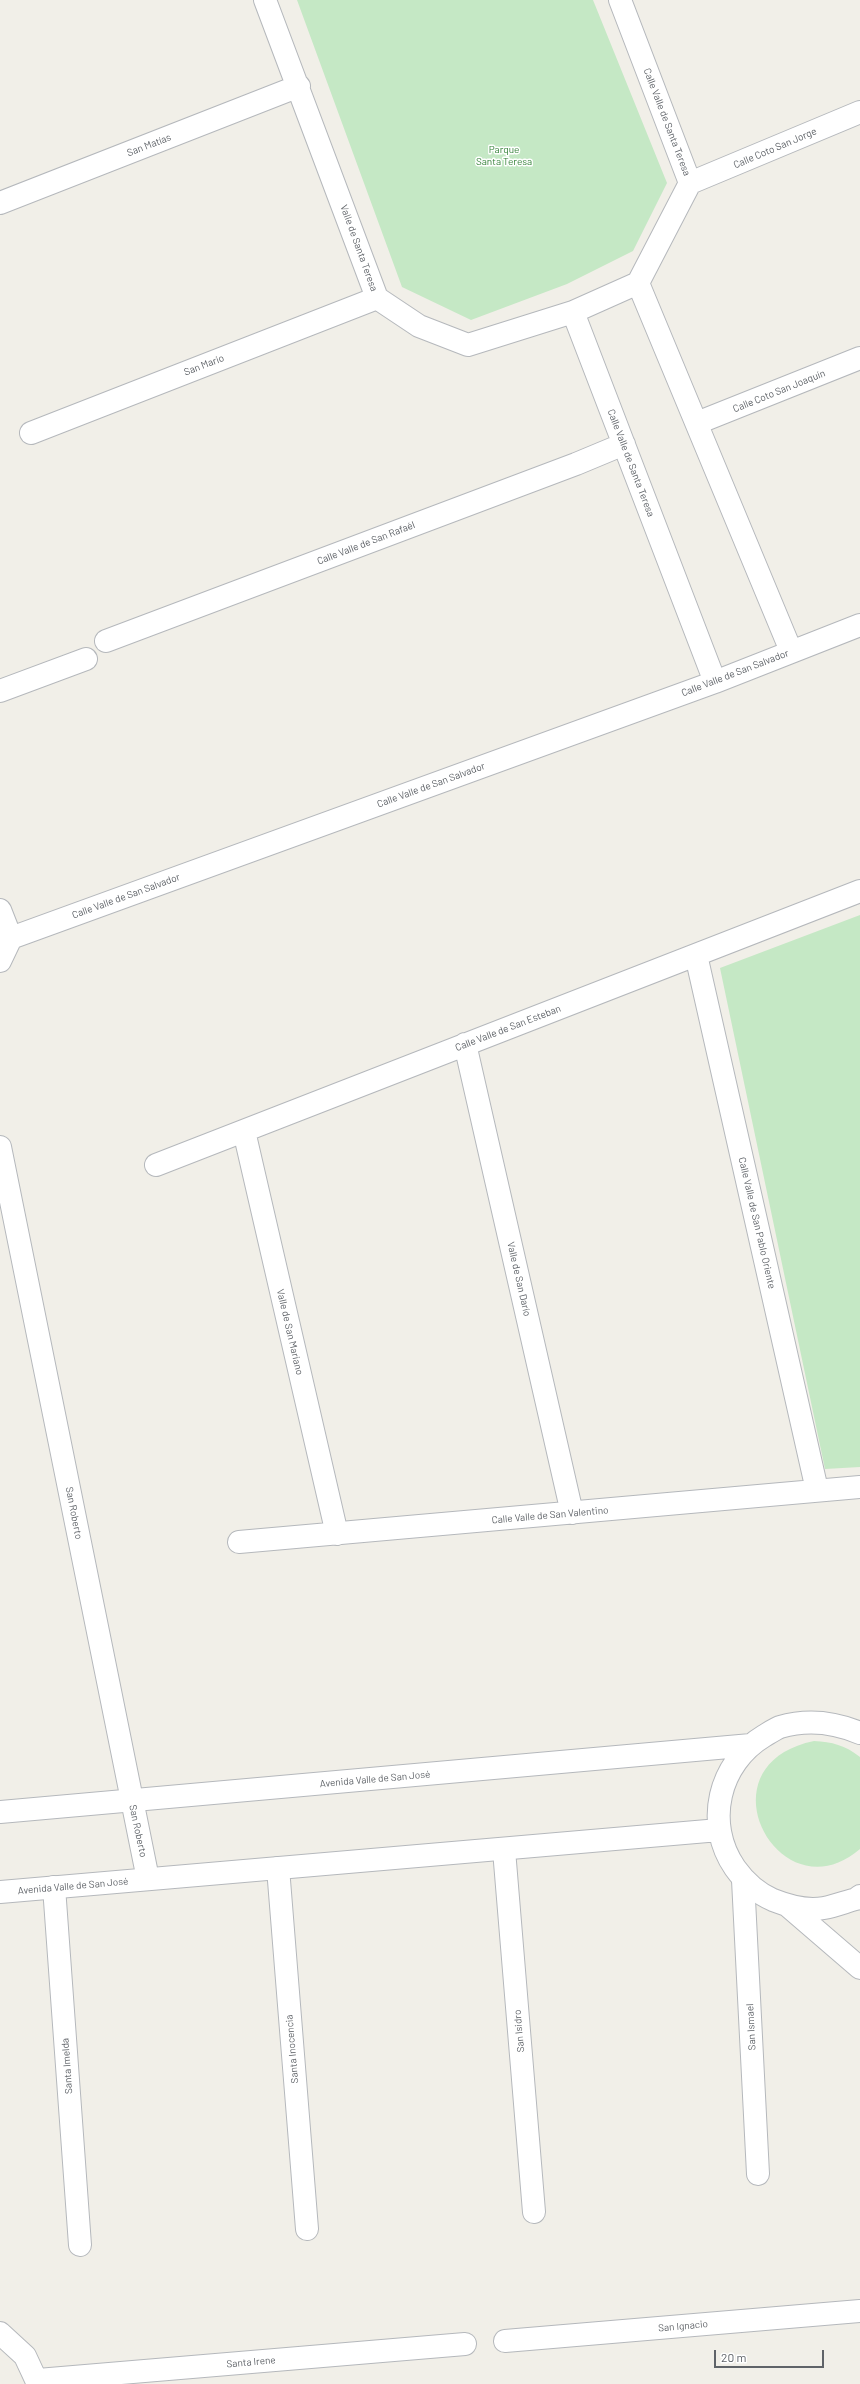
<!DOCTYPE html>
<html>
<head>
<meta charset="utf-8">
<style>
  body { margin:0 }
  #map { position:relative; width:860px; height:2384px; overflow:hidden; background:#f1efe8; font-family:Barlow,sans-serif }
  canvas { display:block }
  .scale { position:absolute; left:714px; top:2350px; width:110px; height:18px; box-sizing:border-box; border:2px solid #5f6368; border-top:0; padding-left:5px; font-size:12px; line-height:14px; white-space:nowrap; color:#5f6368; -webkit-text-stroke:3px #fff; paint-order:stroke }
</style>
</head>
<body>
<div id="map">
<canvas width="860" height="2384"></canvas>
<div class="scale">20 m</div>
</div>
<script>
const c = document.querySelector('canvas').getContext('2d');
c.lineJoin = 'round';
function fillPath(path, color) { c.fillStyle = color; c.fill(path, 'evenodd'); }
function strokePath(path, color, width, dash) { c.strokeStyle = color; c.lineWidth = width; c.lineCap = dash ? 'butt' : 'round'; c.setLineDash(dash || []); c.stroke(path); }
function drawText(font, color, halo, rows, align = 'center') {
  c.font = font + ' Barlow,sans-serif'; c.lineWidth = 3; c.setLineDash([]); c.textBaseline = 'middle'; c.strokeStyle = halo; c.fillStyle = color; for (const [text, x, y, turn = 0] of rows) {
    c.save(); c.translate(x, y); c.rotate((+turn || 0) * Math.PI / 180); c.textAlign = isNaN(turn) ? turn : align; if (halo) c.strokeText(text, 0, 0); c.fillText(text, 0, 0); c.restore();
  }
}
const green = new Path2D(`
  M297,0H593L667,183L633,251L567,284L471,320L402,287Z
  M860,915V1467L825,1469L720,968Z
  M814,1741C832,1742 845,1745 860,1757V1849C780,1918 697,1765 814,1741Z`);
const minor = new Path2D(`
  M265,0L377,298L419,326L468,345L573,312L638,283L690,183L620,0
  M690,183L860,112
  M0,203L299,86
  M638,283L791,651
  M573,312L715,682
  M697,423L860,358
  M31,433L377,298
  M106,641L576,464L624,444
  M0,691L86,659
  M0,910L11,938L0,961
  M0,942L715,682L860,625
  M696,955L817,1490
  M465,1044L572,1513
  M244,1131L337,1534
  M0,1147L148,1879
  M156,1165L860,891
  M239,1542L860,1487
  M504,1850L534,2212
  M278,1868L307,2229
  M743,1880L758,2174
  M54,1887L80,2245
  M0,2333L25,2356L38,2384
  M505,2341L860,2311
  M38,2380L465,2344`);
const tertiary = new Path2D(`
  M860,1733C834,1722 807,1719 780,1727C775,1729 769,1733 764,1736C719,1763 704,1823 735,1868C745,1882 757,1893 773,1900C788,1906 808,1911 824,1908C835,1906 845,1902 856,1899L860,1896
  M0,1812L751,1745
  M0,1892L719,1830
  M788,1906L860,1968`);
const streetNames = [
  ["Calle Valle de Santa Teresa",667,122,69],
  ["San Matías",149,145,-21],
  ["Calle Coto San Jorge",775,148,-23],
  ["Valle de Santa Teresa",359,248,70],
  ["San Mario",204,365,-21],
  ["Calle Coto San Joaquín",779,391,-22],
  ["Calle Valle de Santa Teresa",631,463,69],
  ["Calle Valle de San Rafaél",366,543,-21],
  ["Calle Valle de San Salvador",735,673,-21],
  ["Calle Valle de San Salvador",431,785,-20],
  ["Calle Valle de San Salvador",126,896,-20],
  ["Calle Valle de San Esteban",508,1028,-21],
  ["Calle Valle de San Pablo Oriente",757,1223,77],
  ["Valle de San Darío",519,1279,77],
  ["Valle de San Mariano",290,1332,77],
  ["San Roberto",74,1513,79],
  ["Calle Valle de San Valentino",550,1515,-5],
  ["Avenida Valle de San José",375,1779,-5],
  ["San Roberto",138,1831,78],
  ["Avenida Valle de San José",73,1886,-5],
  ["San Ismael",751,2027,-93],
  ["San Isidro",519,2031,-95],
  ["Santa Inocencia",292,2049,-95],
  ["Santa Imelda",67,2066,-94],
  ["San Ignacio",683,2326,-5],
  ["Santa Irene",251,2362,-5]
];
const parkNames = [
  ["Parque",504,150],
  ["Santa Teresa",504,162]
];
fillPath(green, '#c5e8c5');
strokePath(minor, '#b5b8bc', 24);
strokePath(tertiary, '#b5b8bc', 24);
strokePath(minor, '#fff', 22);
strokePath(tertiary, '#fff', 22);
drawText('10px', '#5f6368', '#fff', streetNames);
drawText('10px', '#348238', '#fff', parkNames);
</script>
</body>
</html>
